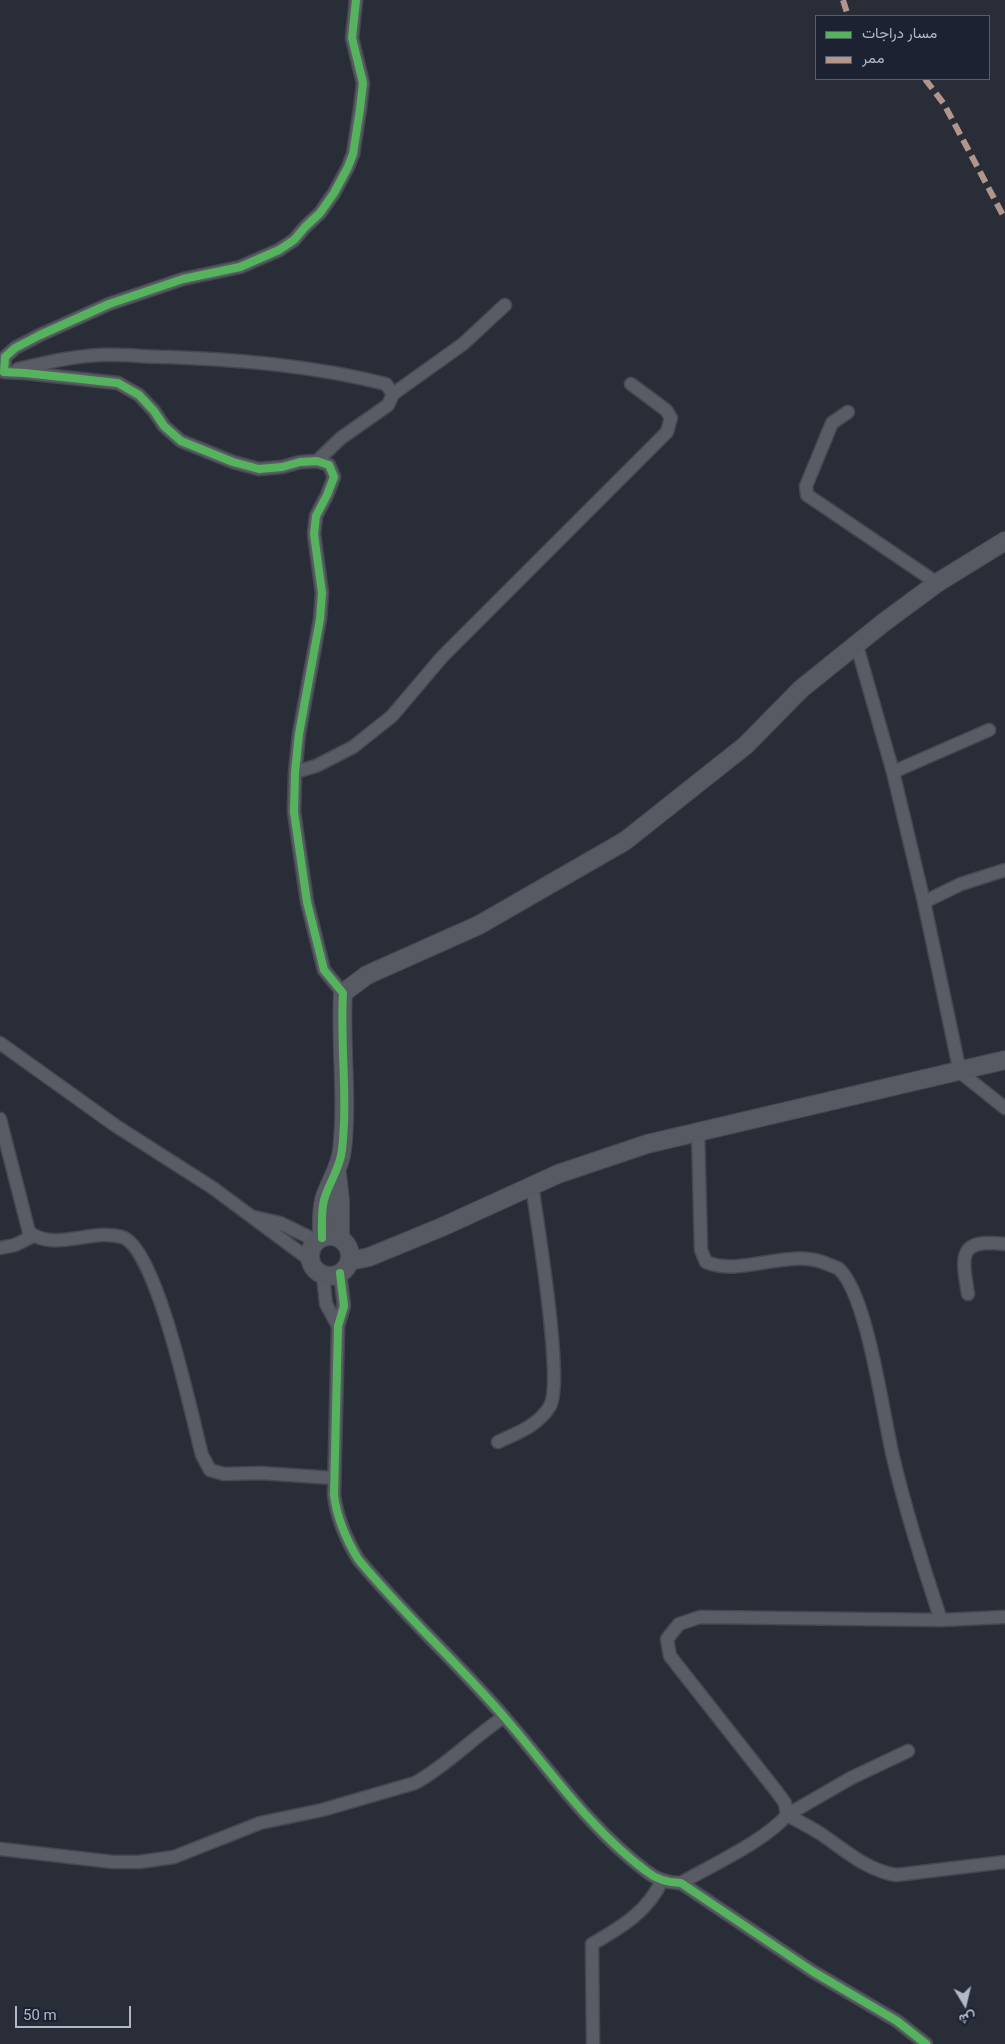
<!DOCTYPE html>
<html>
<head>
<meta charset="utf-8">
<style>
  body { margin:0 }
  #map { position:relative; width:1005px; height:2044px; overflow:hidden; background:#292d37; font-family:Roboto,Vazirmatn,sans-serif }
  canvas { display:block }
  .legend { position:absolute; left:815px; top:15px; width:175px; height:65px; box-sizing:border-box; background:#1c2232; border:1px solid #585e6e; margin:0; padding:6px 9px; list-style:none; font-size:15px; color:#b3b8c9 }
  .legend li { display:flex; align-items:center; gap:10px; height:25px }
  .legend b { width:25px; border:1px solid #585e6e }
  .north { position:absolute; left:940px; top:1979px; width:50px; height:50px; -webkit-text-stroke:4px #1c2232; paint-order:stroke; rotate:171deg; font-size:14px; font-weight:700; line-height:20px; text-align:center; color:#b3b8c9 }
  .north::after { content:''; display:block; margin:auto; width:18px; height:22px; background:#b3b8c9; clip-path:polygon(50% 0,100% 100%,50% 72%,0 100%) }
  .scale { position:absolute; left:15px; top:2006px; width:116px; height:22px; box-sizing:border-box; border:2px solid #b3b8c9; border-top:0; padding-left:6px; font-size:15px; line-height:18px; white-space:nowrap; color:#b3b8c9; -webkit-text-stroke:4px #1c2232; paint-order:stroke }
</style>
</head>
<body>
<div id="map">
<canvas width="1005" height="2044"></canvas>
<ul class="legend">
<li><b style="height:6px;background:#56b35d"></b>مسار دراجات</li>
<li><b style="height:6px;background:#b2968c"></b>ممر</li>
</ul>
<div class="north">ش</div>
<div class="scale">50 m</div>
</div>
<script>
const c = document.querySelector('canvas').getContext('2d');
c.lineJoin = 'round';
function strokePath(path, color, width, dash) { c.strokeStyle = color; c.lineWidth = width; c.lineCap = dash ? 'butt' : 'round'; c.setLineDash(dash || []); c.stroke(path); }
const street = new Path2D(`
  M18,369C45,363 73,356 100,355C123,354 146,357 169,357C242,360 315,366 386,384L393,394L388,405L341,438L317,461
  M393,394L463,344L505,305
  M848,412L832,423L806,486L807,495L937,583
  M857,646L893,772L924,902L960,1072L1005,1108
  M295,772L316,766L353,747L392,716L442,657L667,432L671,418L666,410L631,384
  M893,772L989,730
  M924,902L961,884L1005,870
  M343,993L324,970L307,902L294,812L295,772L299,734L320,619L322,593L314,534L316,516L327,495L334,477L329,465L317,461L300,462L282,467L259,469L233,462L181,441L164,426L154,411L139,395L118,383L25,373L4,372L5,357L15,348L40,335L109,304L183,279L240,267L279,250L294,240L305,227L320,213L334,193L348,167L353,154L360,109L363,83L352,38L356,0
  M0,1043L116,1126L213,1188L310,1260
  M0,1119L29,1232C54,1252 93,1228 122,1237C157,1247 192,1418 202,1455L210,1470L224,1474L260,1473L334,1478
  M698,1131L701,1250L706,1262C741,1277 786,1248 825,1263C829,1265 836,1267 839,1269C868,1296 883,1416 893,1457C906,1512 923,1566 941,1620
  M254,1217L280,1223L317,1241
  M0,1248L15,1245L33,1236
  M340,1273L344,1306L338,1326L334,1495C337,1519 346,1539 358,1559C404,1615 458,1663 505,1718C550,1770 590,1829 646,1871C656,1879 669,1883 681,1883L812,1971L897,2021L926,2044
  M323,1275L326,1304L338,1326
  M968,1294C962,1257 957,1238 1005,1244
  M498,1442C517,1433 538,1426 550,1406C564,1381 537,1222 532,1185
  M787,1815L785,1803L777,1792L670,1656L667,1639L679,1624L700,1617L941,1620L1005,1617
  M787,1815C798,1821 810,1827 821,1834C845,1850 866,1870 896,1875L1005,1862
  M0,1849L113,1862H139L174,1857L260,1823L322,1810L415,1783C448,1765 473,1737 504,1717
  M681,1883C712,1865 765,1841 787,1815L851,1778L908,1751
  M593,2044L592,1944C620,1928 649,1911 662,1880`);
const secondary = new Path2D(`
  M337,1174L340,1200V1239
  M310 1256a20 20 0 1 1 40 0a20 20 0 1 1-40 0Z
  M322,1238C322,1225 321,1212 324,1200C329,1182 340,1169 342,1150C348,1097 340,1045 343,993L367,975L479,925L625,841L746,745L801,689L883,623L937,583L1005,541
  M350,1261L369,1257L442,1227L558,1174L647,1144L1005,1060`);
const quiet = new Path2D(`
  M843,0L848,16
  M925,79L944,104L1005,219`);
const cycleway = new Path2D(`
  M322,1238C322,1225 321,1212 324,1200C329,1182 340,1169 342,1150C348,1097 340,1045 343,993L324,970L307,902L294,812L295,772L299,734L320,619L322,593L314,534L316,516L327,495L334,477L329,465L317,461L300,462L282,467L259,469L233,462L181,441L164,426L154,411L139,395L118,383L25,373L4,372L5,357L15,348L40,335L109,304L183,279L240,267L279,250L294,240L305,227L320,213L334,193L348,167L353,154L360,109L363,83L352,38L356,0
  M340,1273L344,1306L338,1326L334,1495C337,1519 346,1539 358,1559C404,1615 458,1663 505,1718C550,1770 590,1829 646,1871C656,1879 669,1883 681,1883L812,1971L897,2021L926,2044`);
strokePath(street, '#454850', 15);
strokePath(secondary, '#454850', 20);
strokePath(street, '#595c65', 12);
strokePath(secondary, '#585a63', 18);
strokePath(quiet, '#b2968c', 6, [12, 6]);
strokePath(cycleway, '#56b35d', 8);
</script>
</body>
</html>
